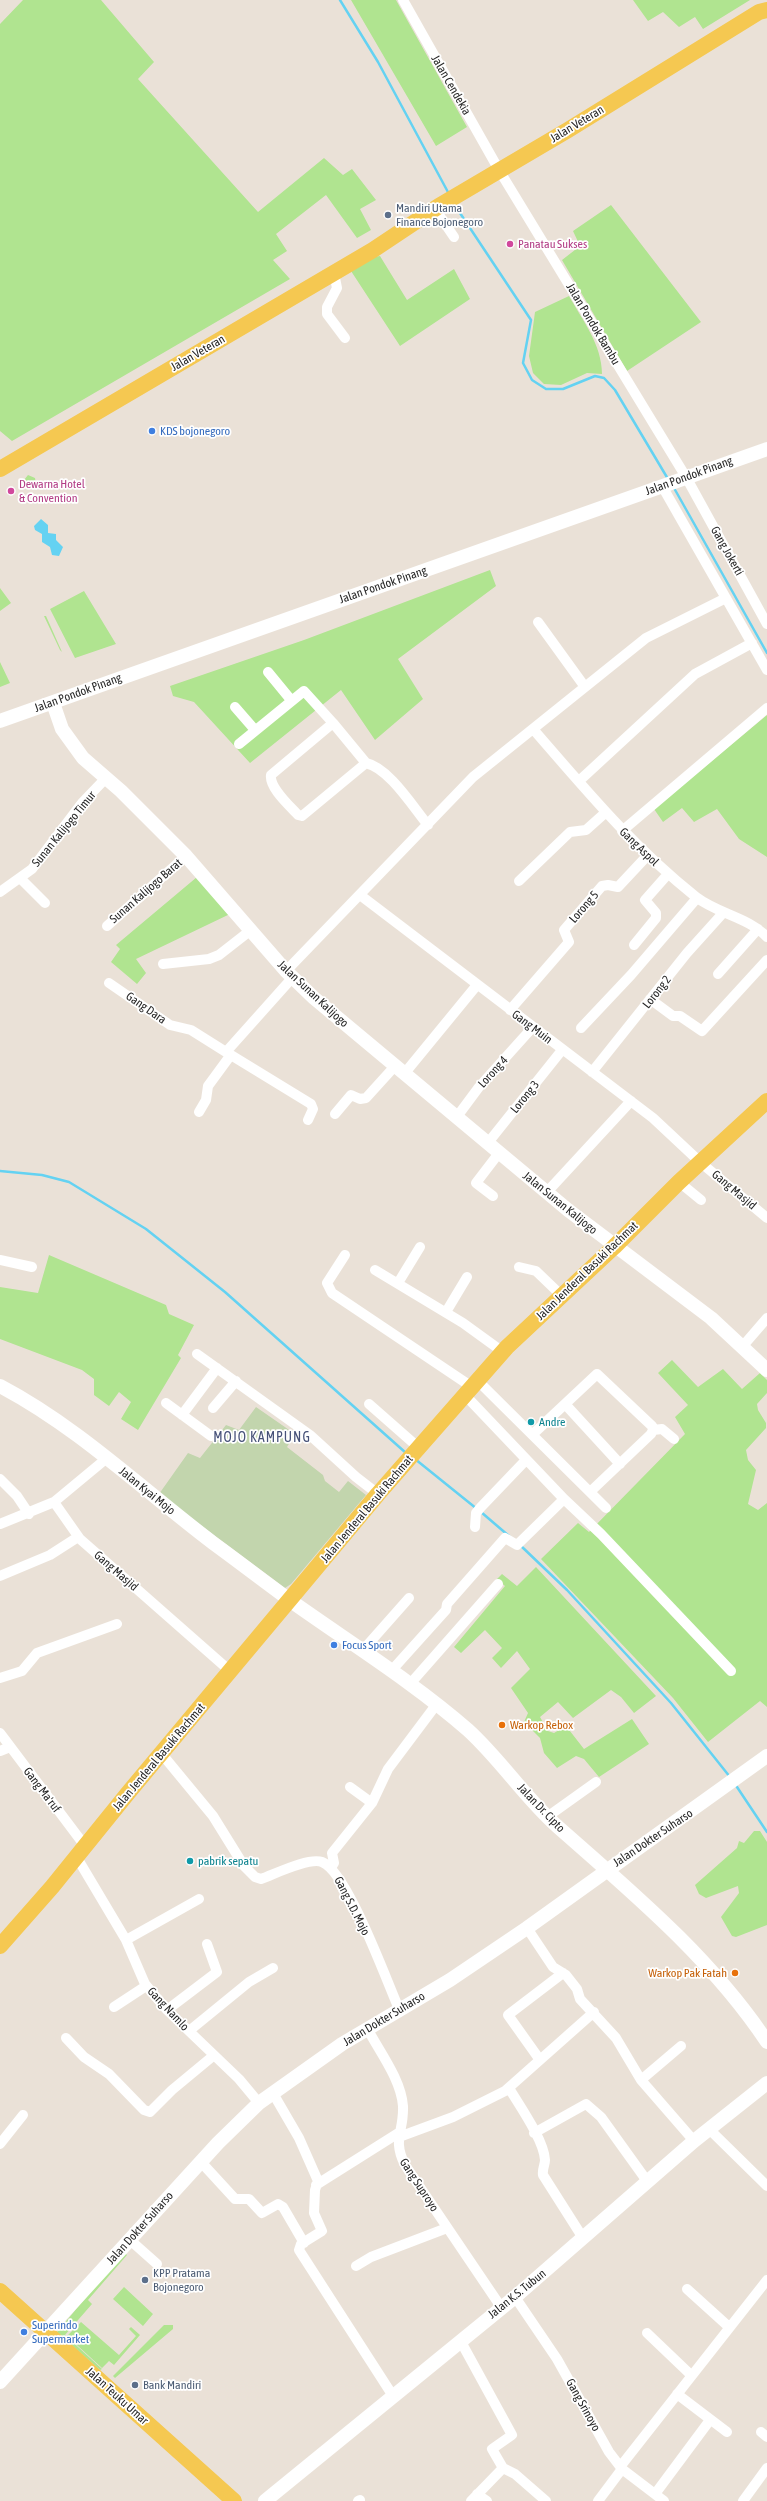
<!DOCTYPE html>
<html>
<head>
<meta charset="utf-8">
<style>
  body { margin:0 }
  canvas { display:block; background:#eae1d7 }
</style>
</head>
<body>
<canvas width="767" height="2501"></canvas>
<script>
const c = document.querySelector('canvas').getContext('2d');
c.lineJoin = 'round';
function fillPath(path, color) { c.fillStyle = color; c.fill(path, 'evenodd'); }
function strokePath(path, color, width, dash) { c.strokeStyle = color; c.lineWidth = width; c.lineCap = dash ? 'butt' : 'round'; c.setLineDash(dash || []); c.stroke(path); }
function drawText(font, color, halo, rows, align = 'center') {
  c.font = font + ' "Asap Condensed",sans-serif'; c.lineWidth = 3.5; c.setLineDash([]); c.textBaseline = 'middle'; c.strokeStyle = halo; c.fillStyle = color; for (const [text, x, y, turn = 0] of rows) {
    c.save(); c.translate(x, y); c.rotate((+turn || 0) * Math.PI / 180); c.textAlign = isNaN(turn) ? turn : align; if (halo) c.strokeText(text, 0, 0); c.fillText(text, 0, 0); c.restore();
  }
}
const green = new Path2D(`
  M23,0H101L154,62L138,79L258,212L324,158L343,175L352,169L376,200L360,209L371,230L357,238L326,195L276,234L287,251L273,260L290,279L12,441L0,431V24Z
  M351,0H396L467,127L436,146Z
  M633,0H750L703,29L695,17L679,27L663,12L648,21Z
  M611,205L701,322L627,371L562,260L580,246L573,231Z
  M380,256L407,300L454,269L470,299L400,346L351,271L374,257Z
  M569,296C583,321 602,345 602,374L587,373L561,385L544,384L533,373L529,356L535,312Z
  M28,475L35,478L36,484L32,487L24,480Z
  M490,570L496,586L398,659L423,699L375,740L341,690L250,763L194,702L173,696L170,686L304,640Z
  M0,588L11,603L0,611Z
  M84,591L116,644L75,658L50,609Z
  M44,616H46L62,652L60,650Z
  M0,662L10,683L0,687Z
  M767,715V857L739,839L717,809L694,822L682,808L663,822L654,809Z
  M197,877L230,914L136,959L146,973L137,984L111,962L120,949L116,945Z
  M49,1255L166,1305L169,1314L194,1325L178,1355L181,1358L138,1430L121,1419L131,1402L119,1392L109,1406L94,1395V1379L82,1370L0,1339V1287L38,1293Z
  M672,1360L698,1387L723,1369L742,1389L760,1373L767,1380V1393L757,1404L758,1410L766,1423V1428L746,1450L748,1460L756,1470L748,1504L758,1510L767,1503V1707L760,1701L708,1742L673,1698L541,1559L578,1523L589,1532L685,1434L675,1417L688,1405L658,1373Z
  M536,1567L656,1696L634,1713L621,1697L611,1690L573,1718L558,1702L540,1717L548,1731L554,1733L566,1726L584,1749L632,1719L649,1744L599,1777L584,1759L576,1756L557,1768L544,1753L540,1738L524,1722L528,1713L511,1688L530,1669L517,1651L501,1668L492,1658L502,1648L485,1630L461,1653L454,1647L505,1586L497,1579L502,1574L517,1586Z
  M754,1831H760L767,1842V1925L736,1937L732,1936L721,1917L739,1893L738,1886L706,1898L699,1894L695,1885L737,1848L739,1841L744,1843Z
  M124,2252L127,2255L88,2300L92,2304L65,2335L102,2369L100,2370L57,2332Z
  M124,2287L153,2314L143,2326L113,2299Z
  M81,2322L119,2355L136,2336L129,2329L131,2327L140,2335L114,2365L109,2361L102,2368L67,2336Z
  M164,2325H173V2329L115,2378L113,2376Z`);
const cemetery = new Path2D(`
  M256,1407L295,1434L287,1447L323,1475L325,1481L339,1492L348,1481L366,1495L291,1584L285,1588L159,1494L188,1453L200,1458L226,1425L239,1430Z`);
const water = new Path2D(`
  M41,519L48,525V533L56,534V540L63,547L59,556L52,555L50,547L42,542V534L35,530L34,526Z`);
const stream = new Path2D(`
  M340,0L378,62L449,194
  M454,204L531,320L523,363L532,380L546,389H563L595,376L604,378L615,390L668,479
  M674,488L767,653
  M0,1171L42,1175L69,1182L146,1229L225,1292L406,1453
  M415,1459L477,1509
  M481,1512L509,1536
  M520,1545L567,1590L671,1703L730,1777
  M735,1784L767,1832`);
const street = new Path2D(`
  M403,0L499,170L686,477L767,624
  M435,209L454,237
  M334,273L337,288L327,307V314L345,338
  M662,486L767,670
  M538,622L585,687
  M268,672L291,700
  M235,707L255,730
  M533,729C586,790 633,847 696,897C718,914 748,917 767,937
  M239,744L304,691L333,723
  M366,763L333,723L271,775C269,788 290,806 298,815L302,816L366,763C389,768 413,807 428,825
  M579,781L695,674L752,643
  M622,831L767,708
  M20,878L45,903
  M519,881L570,832L586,830L605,813
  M0,892L32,869L82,803L106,778
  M360,895L653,1118L700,1162L767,1218
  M107,926L186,856
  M634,945L656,918V913L645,900L668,874
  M163,964L209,959L219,955L251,930
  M286,971L473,777L646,638L726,598
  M718,974L758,929
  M109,983L170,1025L191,1030L226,1052L293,977
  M650,999L673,1016H680L702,1031L767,960
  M510,1010L569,942L564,930L602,886L608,885L618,887L647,856
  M581,1028L631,975L697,898
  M226,1052L311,1104L313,1109L308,1120
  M592,1072L687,953L723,913
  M404,1074L477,985
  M199,1112L206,1100L208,1086L230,1056
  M335,1114L351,1095L360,1099L366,1098L395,1066
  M456,1118L479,1087L532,1028
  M487,1144L562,1050
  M679,1182L701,1200
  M547,1192L631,1101
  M493,1196L476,1183L499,1153
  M345,1255L327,1283L332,1293L472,1387
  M0,1260L32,1267
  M519,1267L536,1271L562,1296
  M375,1270L463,1323L503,1352
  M398,1283L420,1247
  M446,1312L467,1277
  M742,1347L767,1318
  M197,1354L310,1435L356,1477L378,1494
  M478,1381L606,1508
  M166,1403L211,1436
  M369,1404L419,1448
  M565,1404L620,1464
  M213,1408L236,1381
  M182,1415L217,1368
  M653,1430L662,1429L674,1439
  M533,1434L597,1374L652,1426L653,1430L651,1434L590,1492
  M0,1479L17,1496L29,1514
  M564,1499L601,1534L731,1671
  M54,1502L107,1458
  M0,1524L54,1502L80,1539L230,1671
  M475,1527L476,1513L481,1507L525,1461
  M0,1576L50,1555L78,1537
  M363,1650L409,1598
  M392,1670L446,1610L447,1604L505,1538L517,1545L564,1499L465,1395
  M0,1678L22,1671L37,1653L117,1624
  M410,1684L498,1584
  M0,1733L85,1846
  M0,1751L10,1747
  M161,1753L213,1816L244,1866L255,1877L261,1879C275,1874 309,1857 322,1862C347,1871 387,1982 399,2009
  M350,1787L372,1803
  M547,1817L596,1782
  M76,1856L126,1940L145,1984L167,2010L239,2079L259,2103
  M331,1868L334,1863L332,1853L372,1803L388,1769L436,1705
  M527,1928L553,1967L566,1975L577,1989L580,1999L616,2038L641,2080L694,2141
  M126,1940L199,1899
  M114,2007L146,1986
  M167,2010L217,1972L207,1944
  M367,2028C379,2051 401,2079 403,2106C404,2132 392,2139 405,2165L501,2307
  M189,2031L249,1982L273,1968
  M66,2038L84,2057L109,2074L144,2110L150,2112L172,2090L213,2056
  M540,2060L508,2015L563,1973
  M641,2080L681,2046
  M509,2088C519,2105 544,2140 545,2160C545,2165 542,2169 543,2175L583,2238
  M274,2095L299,2138L318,2181L315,2190L314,2213L322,2231L301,2244L299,2250L393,2396
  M709,2129L767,2186
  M534,2133L586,2104L601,2117L647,2181
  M399,2137L453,2117L505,2091L594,2012
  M0,2144L23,2115
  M201,2162L235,2199H249L262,2213L278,2204L283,2207L304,2243
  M316,2185L400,2132
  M130,2240L157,2264
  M356,2266L371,2257L447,2228
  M687,2289L729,2327
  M515,2297L557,2359L609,2452L622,2469L664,2501
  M647,2333L691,2375
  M460,2340L512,2435L492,2449L503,2468
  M677,2394L727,2432
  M761,2432L767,2437
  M620,2467L767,2280
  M477,2494L487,2501
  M655,2494L710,2420
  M358,2501L360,2500
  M471,2501L503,2468L515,2474L546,2501
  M598,2501L622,2469
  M743,2501L767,2468`);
const secondary = new Path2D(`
  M53,703L62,729L83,758L121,791L186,856L286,971L314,998L568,1210L711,1318L767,1370
  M0,721L767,449
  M0,1386C78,1427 143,1490 213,1543C239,1562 265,1582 291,1601C350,1643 413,1682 468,1730C501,1760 525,1798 558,1827C633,1893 712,1959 767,2042
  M0,2382L218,2143L259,2103L342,2044L450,1980L527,1928L767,1756
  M265,2501L515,2297L694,2141L767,2083`);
const primary = new Path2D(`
  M0,469L373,250L439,206L568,130L759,12L767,10
  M0,1946L52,1887L128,1793L378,1494L507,1347L614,1247L679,1182L767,1101
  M0,2291L234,2501`);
const markers = [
  [388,215,4,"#5c6f8a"],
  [510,244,4,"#d1479c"],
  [152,431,4,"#3f7fe0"],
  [11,491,4,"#d1479c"],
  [531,1422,4,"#0f9aa8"],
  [334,1645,4,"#3f7fe0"],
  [502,1725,4,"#e8710a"],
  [190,1861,4,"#0f9aa8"],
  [735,1973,4,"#e8710a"],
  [145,2280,4,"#5c6f8a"],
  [24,2332,4,"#3f7fe0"],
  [135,2385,4,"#5c6f8a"]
];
const streetNames = [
  ["Jalan Cendekia",451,85,60],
  ["Jalan Veteran",577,124,-31],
  ["Jalan Pondok Bambu",593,324,59],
  ["Jalan Veteran",198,353,-30],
  ["Jalan Pondok Pinang",689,476,-20],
  ["Gang Jokerti",727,551,61],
  ["Jalan Pondok Pinang",383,585,-19],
  ["Jalan Pondok Pinang",78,693,-20],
  ["Sunan Kalijogo Timur",64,829,-51],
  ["Gang Aspol",639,847,44],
  ["Sunan Kalijogo Barat",146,891,-41],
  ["Lorong 5",584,907,-49],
  ["Lorong 2",657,992,-52],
  ["Jalan Sunan Kalijogo",313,994,43],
  ["Gang Dara",146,1008,35],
  ["Gang Muin",532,1027,37],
  ["Lorong 4",493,1072,-48],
  ["Lorong 3",525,1097,-51],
  ["Gang Masjid",734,1190,40],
  ["Jalan Sunan Kalijogo",560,1203,39],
  ["Jalan Jenderal Basuki Rachmat",587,1271,-44],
  ["Jalan Kyai Mojo",147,1491,39],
  ["Jalan Jenderal Basuki Rachmat",367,1509,-50],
  ["Gang Masjid",116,1571,41],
  ["Jalan Jenderal Basuki Rachmat",159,1757,-50],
  ["Gang Ma'ruf",42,1790,53],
  ["Jalan Dr. Cipto",541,1808,46],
  ["Jalan Dokter Suharso",653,1838,-34],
  ["Gang S.D. Mojo",352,1906,63],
  ["Gang Namlo",168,2009,47],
  ["Jalan Dokter Suharso",384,2019,-31],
  ["Gang Suproyo",419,2185,57],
  ["Jalan Dokter Suharso",140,2228,-48],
  ["Jalan K.S. Tubun",517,2294,-39],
  ["Jalan Teuku Umar",117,2396,42],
  ["Gang Srinoyo",583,2405,61]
];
const serviceNames = [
  ["Mandiri Utama",396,208],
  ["Finance Bojonegoro",396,222],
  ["KPP Pratama",153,2273],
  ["Bojonegoro",153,2287],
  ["Bank Mandiri",143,2385]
];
const hotelNames = [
  ["Panatau Sukses",518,244],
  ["Dewarna Hotel",19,484],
  ["& Convention",19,498]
];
const shopNames = [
  ["KDS bojonegoro",160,431],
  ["Focus Sport",342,1645],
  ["Superindo",32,2325],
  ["Supermarket",32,2339]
];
const cultureNames = [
  ["Andre",539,1422],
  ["pabrik sepatu",198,1861]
];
const foodNames = [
  ["Warkop Rebox",510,1725],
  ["Warkop Pak Fatah",727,1973,"right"]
];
const quarterNames = [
  ["MOJO KAMPUNG",262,1438]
];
fillPath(green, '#b0e490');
fillPath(cemetery, '#c2d5ad');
fillPath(water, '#64d2f2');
strokePath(stream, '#64d2f2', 2.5);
strokePath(street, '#fff', 10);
strokePath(secondary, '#fff', 14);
strokePath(primary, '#f5c851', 16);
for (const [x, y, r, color] of markers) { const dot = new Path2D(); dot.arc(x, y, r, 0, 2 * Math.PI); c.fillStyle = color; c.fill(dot); strokePath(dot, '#fff', 1.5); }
drawText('12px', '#272727', '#fff', streetNames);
drawText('12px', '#4e5e75', '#fff', serviceNames, 'left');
drawText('12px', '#b23c85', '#fff', hotelNames, 'left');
drawText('12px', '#366cbe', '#fff', shopNames, 'left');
drawText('12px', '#0d838f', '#fff', cultureNames, 'left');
drawText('12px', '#c56008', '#fff', foodNames, 'left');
c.letterSpacing = '1px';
drawText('14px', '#465178', '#fff', quarterNames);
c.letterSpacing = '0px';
</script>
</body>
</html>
